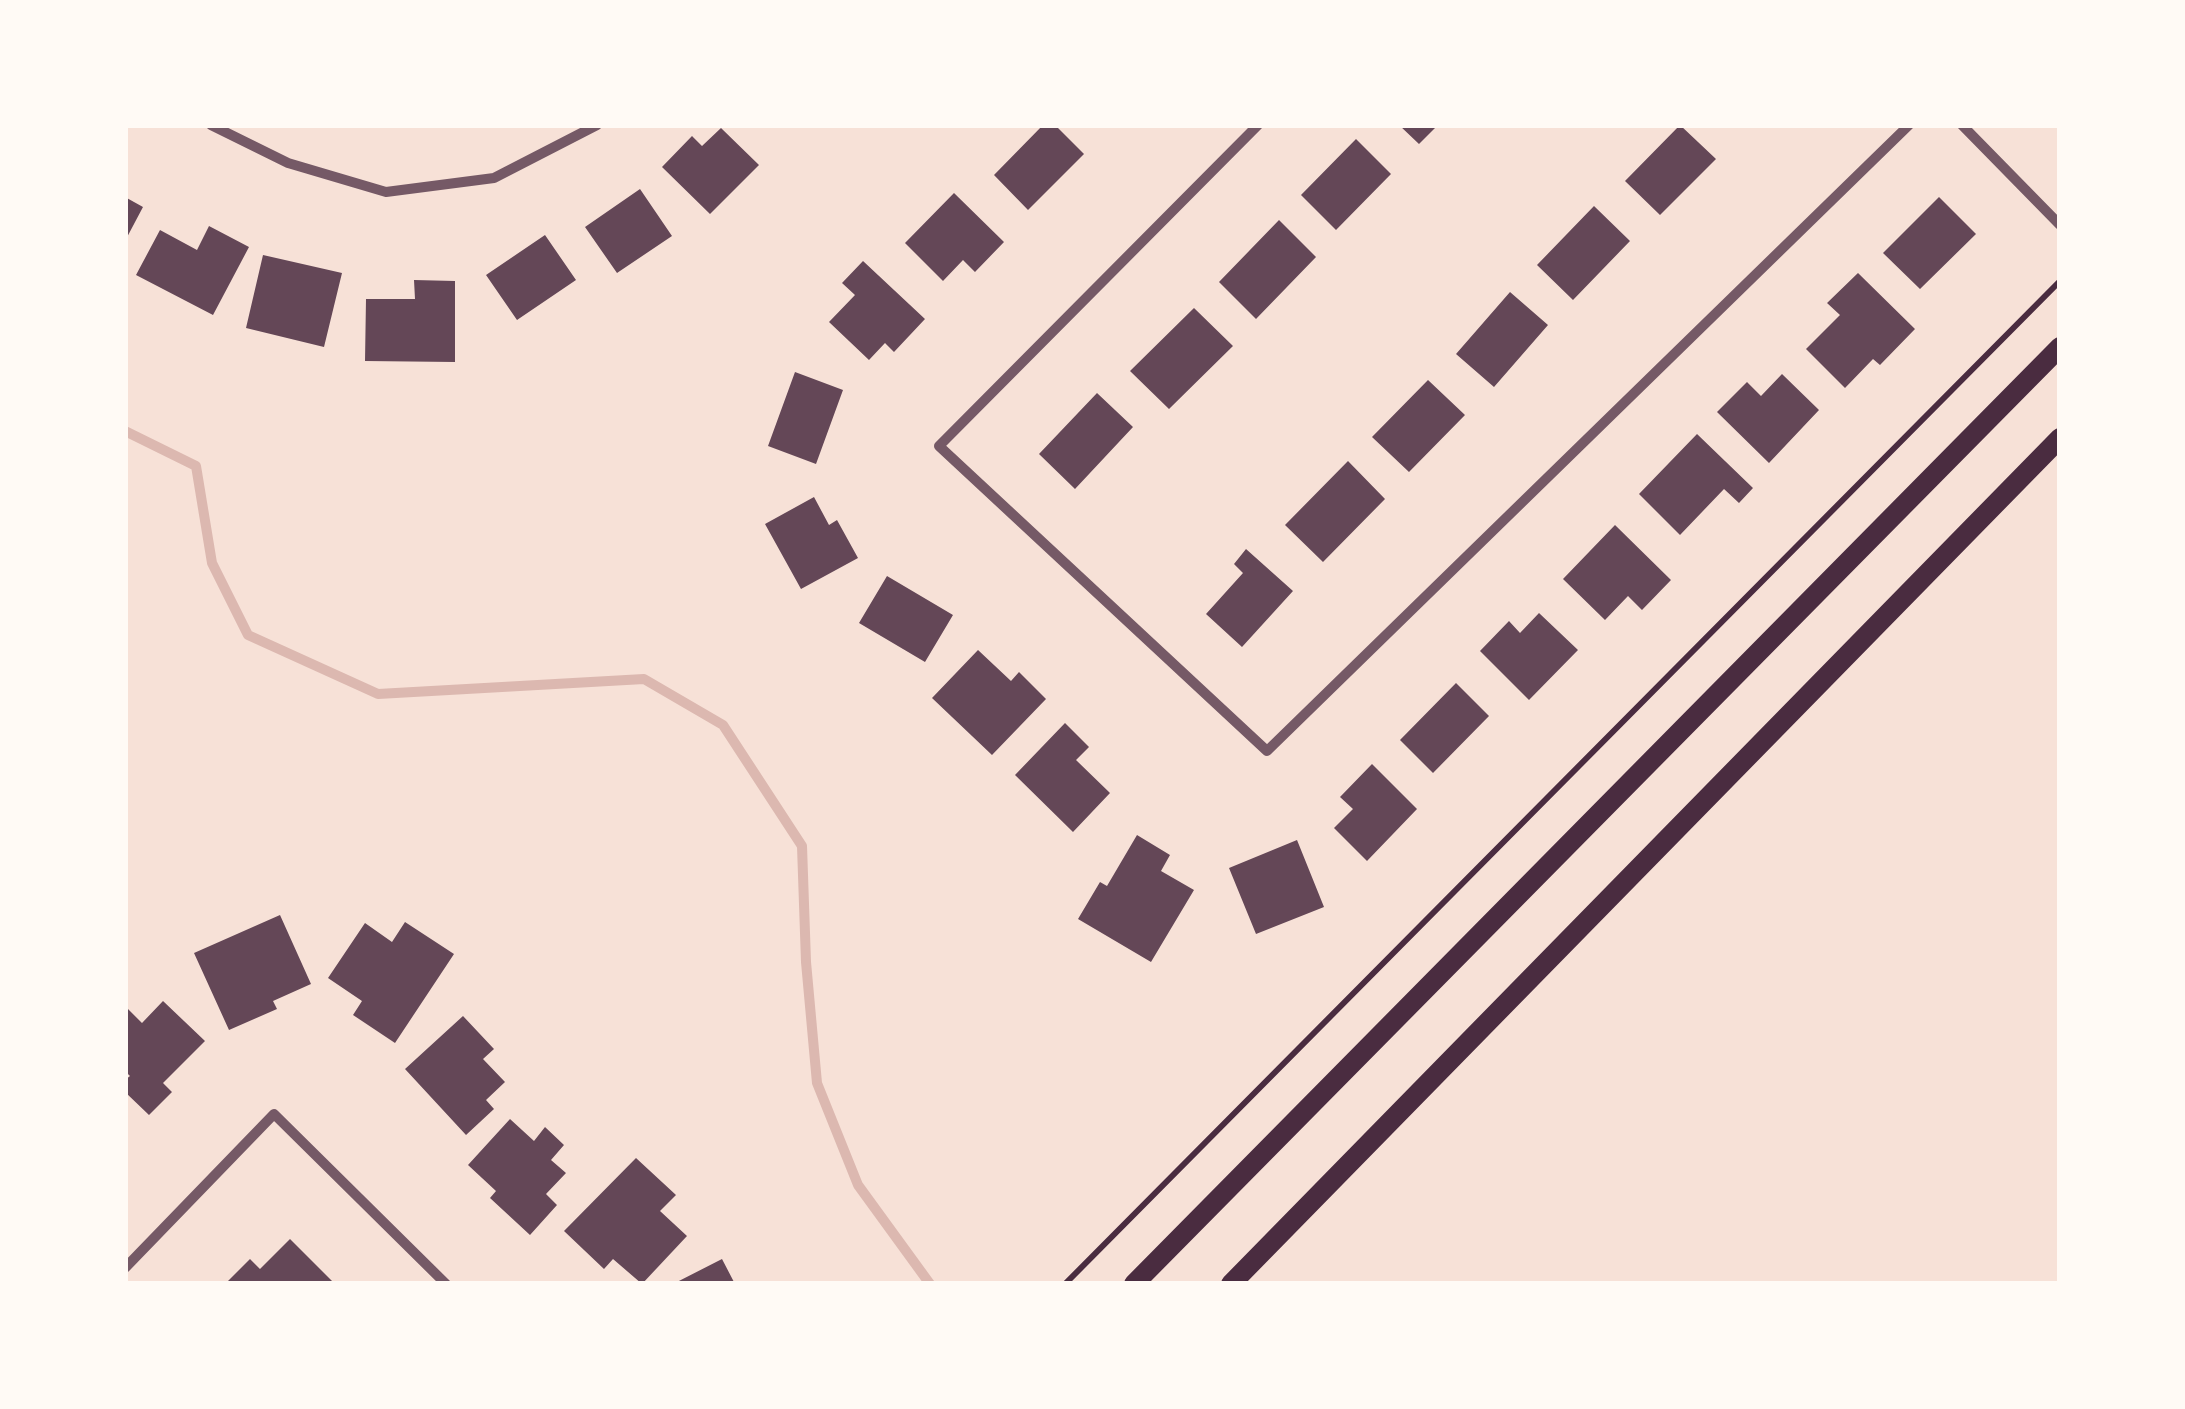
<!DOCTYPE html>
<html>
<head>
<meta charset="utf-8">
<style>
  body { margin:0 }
  #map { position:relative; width:2185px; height:1409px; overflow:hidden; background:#f7e1d7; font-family:"Fira Sans Condensed",sans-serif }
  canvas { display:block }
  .frame { position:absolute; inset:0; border:128px solid #fffaf5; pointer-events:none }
</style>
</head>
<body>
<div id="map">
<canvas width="2185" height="1409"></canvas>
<div class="frame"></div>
</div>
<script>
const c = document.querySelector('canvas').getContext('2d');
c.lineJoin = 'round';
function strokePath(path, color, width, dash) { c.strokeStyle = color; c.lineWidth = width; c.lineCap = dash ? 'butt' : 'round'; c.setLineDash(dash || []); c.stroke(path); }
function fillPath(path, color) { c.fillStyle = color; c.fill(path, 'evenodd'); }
const stream = new Path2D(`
  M125,431L196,466L212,563L248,635L378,694L644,679L723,725L802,846L806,962L817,1083L858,1185L930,1284`);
const building = new Path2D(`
  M1043,125H1055L1084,154L1028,210L994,175Z
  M1399,125H1438L1419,144Z
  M1680,125L1716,159L1660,215L1625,181Z
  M721,128L759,165L710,214L662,167L692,136L702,146Z
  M1356,139L1391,174L1336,230L1301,195Z
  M640,189L672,236L617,273L585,227Z
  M954,193L1004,242L975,272L963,260L943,281L905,243Z
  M125,197L143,207L125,241Z
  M1939,197L1976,234L1920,289L1883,253Z
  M1594,206L1630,241L1573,300L1537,265Z
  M1279,220L1316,257L1256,319L1219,282Z
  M209,226L249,247L213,315L136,275L160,230L197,250Z
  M545,235L576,280L517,320L486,275Z
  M263,255L342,273L324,347L246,328Z
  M863,261L925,319L894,352L885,343L869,360L829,322L855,295L842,283Z
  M1858,273L1915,329L1880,365L1873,359L1845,388L1806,349L1840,315L1827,303Z
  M414,280L455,281V362L365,361L366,299H415Z
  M1510,292L1548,325L1494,387L1456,354Z
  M1194,308L1233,346L1169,409L1130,371Z
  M795,372L843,390L816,464L768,446Z
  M1782,374L1819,410L1769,463L1717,412L1747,382L1761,396Z
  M1428,380L1465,415L1409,472L1372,437Z
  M1097,393L1133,427L1075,489L1039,454Z
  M1697,434L1753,488L1739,503L1724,489L1680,535L1639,494Z
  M1348,461L1385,499L1323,562L1285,525Z
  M814,497L829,525L837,520L858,558L801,589L765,524Z
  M1615,525L1671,580L1642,610L1628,596L1605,620L1563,579Z
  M1246,549L1293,591L1242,647L1206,614L1243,573L1234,564Z
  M887,576L953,615L925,662L859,623Z
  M1539,613L1578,650L1529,700L1480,651L1509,621L1520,633Z
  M978,650L1011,681L1019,672L1046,699L992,755L932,698Z
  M1456,683L1489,716L1433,773L1400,740Z
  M1065,723L1089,747L1076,760L1110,793L1073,832L1015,775Z
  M1372,764L1417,809L1367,861L1334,828L1353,809L1340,797Z
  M1137,835L1170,855L1161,871L1194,890L1151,962L1078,919L1100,882L1107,886Z
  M1297,840L1324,907L1256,934L1229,868Z
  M280,915L311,984L273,1001L277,1009L229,1030L194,953Z
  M405,922L454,954L395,1043L353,1015L362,1001L328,978L365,923L392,942Z
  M163,1001L205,1041L163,1083L172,1092L149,1115L125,1092V1080L130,1076L125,1071V1012L128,1009L142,1023Z
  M463,1016L494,1049L483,1059L505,1082L486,1100L494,1109L466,1135L405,1069Z
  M510,1119L534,1141L545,1127L564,1145L551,1160L566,1173L546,1194L557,1205L530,1235L490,1198L496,1191L468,1165Z
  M636,1158L676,1195L660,1211L687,1236L642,1284L613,1259L604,1269L564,1231Z
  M290,1239L333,1282L331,1284H225L250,1259L260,1269Z
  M722,1259L735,1284H673Z`);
const path = new Path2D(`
  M1065,1284L2060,281`);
const minor = new Path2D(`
  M211,125L288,163L386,192L494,178L597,125
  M1258,125L939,446L1267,751L1909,125
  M1962,125L2060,225
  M125,1268L274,1114L446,1284`);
const secondary = new Path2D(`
  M1134,1284L2060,347
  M1231,1284L2060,438`);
strokePath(stream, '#dcb8b0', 10);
fillPath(building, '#644757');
strokePath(path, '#4a2c40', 6);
strokePath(minor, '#755966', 10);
strokePath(secondary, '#4a2c40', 20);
</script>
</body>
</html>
